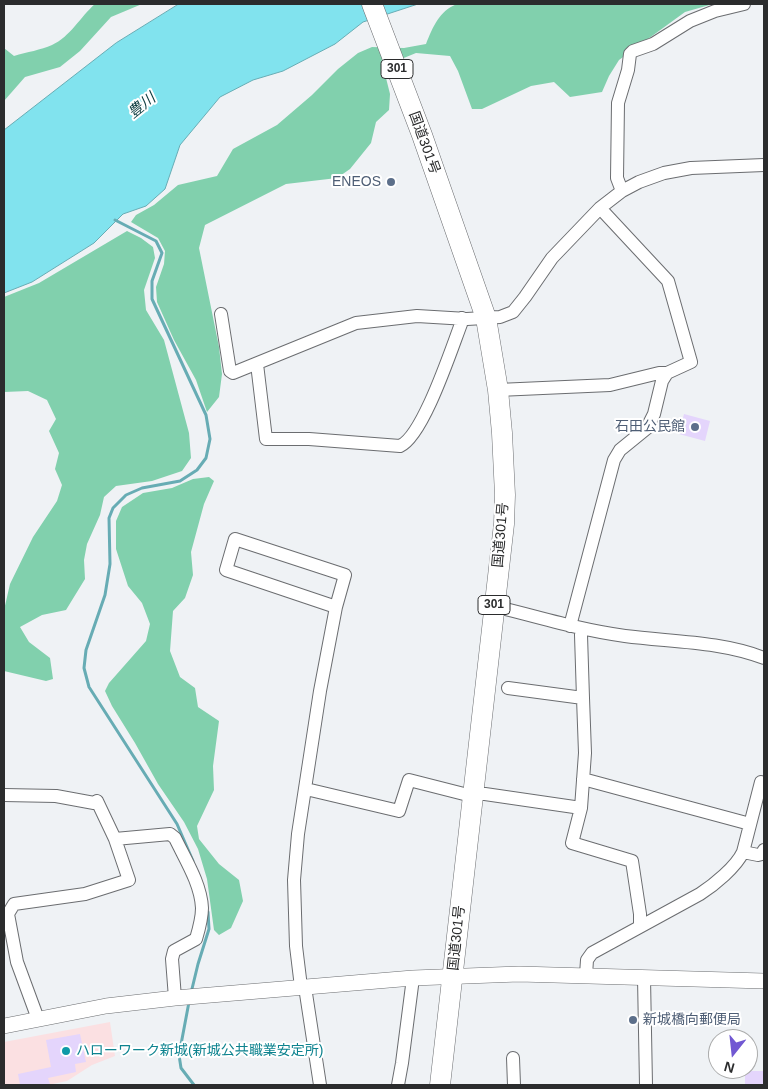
<!DOCTYPE html>
<html>
<head>
<meta charset="utf-8">
<style>
  body { margin:0 }
  #map { position:relative; width:768px; height:1089px; overflow:hidden; background:#eff2f5; font-family:Arial,sans-serif }
  canvas { display:block }
  .frame { position:absolute; inset:0; border:5px solid #2b2c2d; pointer-events:none }
  .north { position:absolute; left:708px; top:1029px; width:50px; height:50px; box-sizing:border-box; background:#fff; border:1px solid #aaabab; border-radius:50%; rotate:196deg; font-size:14px; font-weight:700; line-height:20px; text-align:center; color:#2b2c2d }
  .north::after { content:''; display:block; margin:auto; width:18px; height:22px; background:#7158d2; clip-path:polygon(50% 0,100% 100%,50% 72%,0 100%) }
</style>
</head>
<body>
<div id="map">
<canvas width="768" height="1089"></canvas>
<div class="frame"></div>
<div class="north">N</div>
</div>
<script>
const c = document.querySelector('canvas').getContext('2d');
c.lineJoin = 'round';
function fillPath(path, color) { c.fillStyle = color; c.fill(path, 'evenodd'); }
function strokePath(path, color, width, dash) { c.strokeStyle = color; c.lineWidth = width; c.lineCap = dash ? 'butt' : 'round'; c.setLineDash(dash || []); c.stroke(path); }
function drawText(font, color, halo, rows, align = 'center') {
  c.font = font + ' Arial,"Noto Sans JP",sans-serif'; c.lineWidth = 4; c.setLineDash([]); c.textBaseline = 'middle'; c.strokeStyle = halo; c.fillStyle = color; for (const [text, x, y, turn = 0] of rows) {
    c.save(); c.translate(x, y); c.rotate((+turn || 0) * Math.PI / 180); c.textAlign = isNaN(turn) ? turn : align; if (halo) c.strokeText(text, 0, 0); c.fillText(text, 0, 0); c.restore();
  }
}
const commercial = new Path2D(`
  M110,1022L115,1056L92,1065L67,1081L48,1085H4V1042Z`);
const forest = new Path2D(`
  M95,4H142L111,17L80,51L60,67L25,77L4,101V48L14,56C27,52 41,50 52,45C70,37 81,16 95,4Z
  M457,4H713L685,12L619,60L609,76L602,92L570,97L554,82L531,86L482,109H472L458,71L450,56L416,53L389,64L385,74L390,94L389,110L376,122L371,143L350,169L337,178L286,184L205,225L199,248L219,347L222,374L219,397L207,412L196,380L174,340L157,302L156,287L164,264L165,251L158,238L131,222L136,215L154,205L178,185L217,176L233,149L277,125L312,95L338,69L358,53L372,47L404,48L426,44C433,27 439,11 457,4Z
  M127,231L141,238L153,247L155,258L144,290L146,310L164,340L189,433L191,458L182,471L152,481L116,486L104,497L100,515L87,544L84,560L85,579L66,610L42,615L20,627L29,642L50,658L53,679L46,681L4,671V610L10,584L33,537L57,501L62,485L55,469L59,453L49,431L56,419L47,400L28,391L4,392V297L39,283Z
  M209,477L214,481L204,504L191,552L193,575L185,598L173,611L170,651L180,677L195,688L198,707L219,721L213,766L214,790L197,826L199,839L219,864L239,880L243,901L231,928L219,935L214,930L207,879L198,849L184,822L158,784L135,743L112,706L105,691L109,683L146,641L150,624L142,603L128,586L116,549V521L122,507L143,493L172,488L193,479Z`);
const water = new Path2D(`
  M179,4H418L363,22L335,44L283,71L253,80L220,97L180,145L165,189L146,206L123,214L94,243L32,282L4,293V130L116,43Z`);
const stream = new Path2D(`
  M115,220L156,241L162,253L152,281V299L206,415L210,439L206,458L197,470L180,481L142,488L126,495L113,508L109,518L110,564L105,595L86,650L84,668L89,687L177,824L193,861
  M191,993L198,964L209,929L208,912
  M189,1002L179,1055L181,1068L194,1085`);
const building = new Path2D(`
  M684,414L710,421L705,441L679,434Z
  M80,1034L86,1062L75,1064L76,1072L48,1078L50,1084L20,1085L18,1074L51,1067L46,1040Z
  M745,1071H764V1085H745Z`);
const minor = new Path2D(`
  M622,191L617,178L618,103L628,70L630,54L633,51L653,44L690,21L715,11L744,4
  M221,314L230,371L233,373L356,323L417,316L467,319L500,317L513,312L525,297L552,258L600,208L622,191L639,182L664,173L691,168L764,165
  M257,364L266,439H309L400,446C423,436 451,350 461,324L462,318
  M498,390L610,385L659,373H667L691,362L668,281L600,208
  M494,606C538,617 580,630 625,636C671,642 720,641 764,658
  M570,626L614,460L620,450L647,428L654,414L662,381L667,373
  M508,688L583,698L581,635L583,629
  M583,698L585,753L581,808L572,843L632,861L640,914V926
  M583,779L750,824
  M306,789L399,811L409,780L464,794H485L581,808
  M4,795L56,796L94,803L97,801L115,839L129,880L85,894L14,904L8,914L17,962L38,1019
  M115,839L170,834L175,838C185,859 201,884 202,908C202,919 199,929 196,939L174,951L172,959L175,998
  M743,852L758,855L762,854L764,850
  M586,975L587,960L592,953L700,894C714,885 736,867 743,852L761,782
  M644,978L646,1085
  M301,987L296,946L294,880L298,834L320,691L336,607L345,575L235,539L226,570L336,607
  M305,987L320,1085
  M513,1058L514,1085
  M398,1085L402,1063L413,978`);
const tertiary = new Path2D(`
  M4,1026L106,1006L175,998L413,978L519,974L764,981`);
const trunk = new Path2D(`
  M372,4L422,135L486,318L498,390L502,433L505,495L504,524L440,1085`);
const markers = [
  [391,182,5,"#5c6f8a"],
  [695,427,5,"#5c6f8a"],
  [633,1020,5,"#5c6f8a"],
  [66,1051,5,"#0f9aa8"]
];
const shields = [
  [397,69,32],
  [494,605,32]
];
const shieldNames = [
  ["301",397,69],
  ["301",494,605]
];
const streetNames = [
  ["国道301号",424,143,70],
  ["国道301号",501,535,-85],
  ["国道301号",457,938,-84]
];
const serviceNames = [
  ["ENEOS",381,182],
  ["石田公民館",685,427],
  ["新城橋向郵便局",643,1020,"left"]
];
const cultureNames = [
  ["ハローワーク新城(新城公共職業安定所)",76,1051]
];
const waterNames = [
  ["豊川",142,106,-39]
];
fillPath(commercial, '#fbe0e2');
fillPath(forest, '#81d0ad');
fillPath(water, '#81e3ee');
strokePath(water, '#67acb4', 1);
strokePath(stream, '#67acb4', 3);
fillPath(building, '#e4d5fc');
strokePath(minor, '#6b6d70', 14);
strokePath(tertiary, '#6b6d70', 16);
strokePath(trunk, '#6b6d70', 21);
strokePath(minor, '#fff', 12);
strokePath(tertiary, '#fff', 15);
strokePath(trunk, '#fff', 20);
for (const [x, y, r, color] of markers) { const dot = new Path2D(); dot.arc(x, y, r, 0, 2 * Math.PI); c.fillStyle = color; c.fill(dot); strokePath(dot, '#fff', 2); }
for (const [x, y, w] of shields) { const box = new Path2D(); box.roundRect(x - w / 2, y - 9.5, w, 19, 4); c.fillStyle = '#fff'; c.fill(box); strokePath(box, '#2b2c2d', 1); }
drawText('bold 12px', '#2b2c2d', null, shieldNames);
drawText('14px', '#2b2c2d', '#fff', streetNames);
drawText('14px', '#4e5e75', '#fff', serviceNames, 'right');
drawText('14px', '#0d838f', '#fff', cultureNames, 'left');
drawText('italic 15px', '#0c3c40', '#fff', waterNames);
</script>
</body>
</html>
